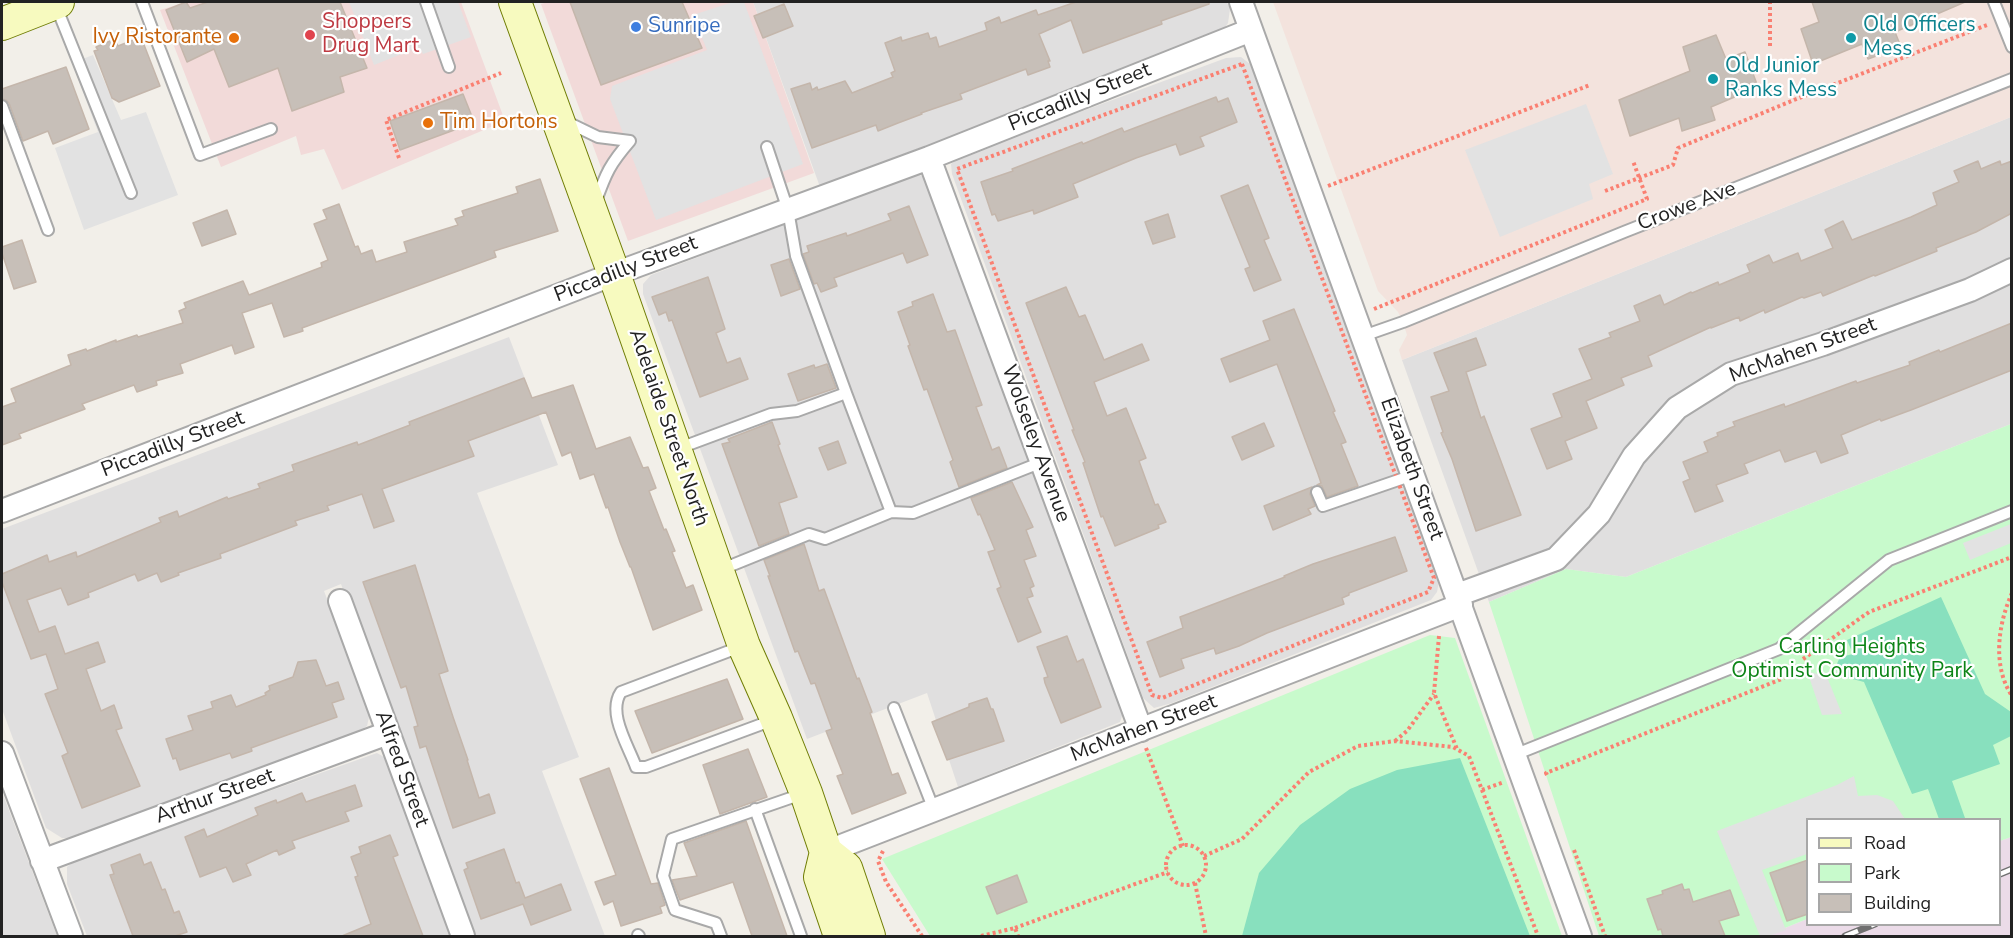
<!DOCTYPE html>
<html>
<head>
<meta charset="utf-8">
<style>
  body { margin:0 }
  #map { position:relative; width:2013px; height:938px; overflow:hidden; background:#f2efe9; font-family:"Nunito Sans",sans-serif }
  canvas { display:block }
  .frame { position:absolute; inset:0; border:3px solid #222; pointer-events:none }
  .legend { position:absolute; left:1806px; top:818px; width:195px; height:108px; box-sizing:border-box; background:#fff; border:2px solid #a7a7a7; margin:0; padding:8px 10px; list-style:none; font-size:18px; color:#222 }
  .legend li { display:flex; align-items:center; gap:12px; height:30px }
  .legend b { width:30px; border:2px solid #a7a7a7 }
</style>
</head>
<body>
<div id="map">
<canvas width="2013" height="938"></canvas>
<div class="frame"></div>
<ul class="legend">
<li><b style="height:8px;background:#f7fabf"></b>Road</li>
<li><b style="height:16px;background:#c8facc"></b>Park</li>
<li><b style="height:16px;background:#c7bfb8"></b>Building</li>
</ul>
</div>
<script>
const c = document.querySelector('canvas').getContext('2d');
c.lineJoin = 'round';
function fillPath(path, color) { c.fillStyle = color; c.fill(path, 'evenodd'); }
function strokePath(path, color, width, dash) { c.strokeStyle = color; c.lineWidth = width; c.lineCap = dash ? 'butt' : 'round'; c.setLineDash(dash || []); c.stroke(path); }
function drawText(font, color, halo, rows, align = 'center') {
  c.font = font + ' "Nunito Sans",sans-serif'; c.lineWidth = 4.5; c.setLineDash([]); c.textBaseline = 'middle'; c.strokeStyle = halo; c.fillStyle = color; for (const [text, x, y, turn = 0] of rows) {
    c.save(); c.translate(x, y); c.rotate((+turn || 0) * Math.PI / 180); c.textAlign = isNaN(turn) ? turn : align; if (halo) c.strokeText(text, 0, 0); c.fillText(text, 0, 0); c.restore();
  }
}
const residential = new Path2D(`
  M753,2H1227L1230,9L1228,23L1220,34L1211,40L820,187Z
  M1241,57L1250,64L1440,576L1437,592L1431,600L1172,703L1154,708L1143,698L952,174L951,164L961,156L1226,58Z
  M2011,117V424L1626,577L1566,569L1489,602L1402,360Z
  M917,174L927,178L1123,713L1120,722L958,787L927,693L807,739L643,294V284L651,275Z
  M509,337L558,465L477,493L579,757L542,771L605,936H472L341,584L324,591L370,713L367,726L351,737L77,838H62L46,828L2,709V529Z
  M377,753L384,757L451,936H87L67,884V867L75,860Z
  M2,792L57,936H2Z`);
const commercial = new Path2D(`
  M186,2H461L505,121L342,190L324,149L301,155L296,136L221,167L160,10Z
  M547,2H713L714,3L753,2L814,173L628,241L541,4Z`);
const industrial = new Path2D(`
  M2011,837V936H1765L1807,919L1808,924H2000V841Z`);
const military = new Path2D(`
  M1273,2H2011V117L1402,360L1399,350L1407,335L1403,322L1398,312L1378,291Z`);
const park = new Path2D(`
  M2011,424V837L2000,841V820H1808L1807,919L1765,936H1599L1489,602L1566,569L1626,577Z
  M1430,635L1455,638L1562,936H930L882,859Z`);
const pitch = new Path2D(`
  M1941,597L1985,694L2011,712V736L1993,745L2000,764L1952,781L1965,818L1939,819L1928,789L1912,794L1864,682L1841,676L1836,666L1840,657L1853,654L1847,640Z
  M1460,758L1530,936H1242L1259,873L1300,825L1350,789L1397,770Z`);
const parking = new Path2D(`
  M349,2H458L471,37L423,54L419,47L374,65Z
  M733,2H744L803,164L656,220L610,99L612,86L707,50L693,15Z
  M93,55L121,120L146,112L178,195L84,230L55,148L98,132L72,63Z
  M1586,104L1613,174L1589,184L1593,199L1500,237L1465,150Z
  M2011,524V543L1970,560L1963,543Z
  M1807,671L1827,677L1842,714L1822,715Z
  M1854,776L1858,796L1877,795L1893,801L1905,819L1808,820L1807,854L1762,870L1786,930L1769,936H1760L1717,831L1837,785Z`);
const building = new Path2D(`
  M186,2L190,8L208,2H340L367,68L340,77L344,92L292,111L278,68L229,87L214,49L187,62L166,10Z
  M570,2H682L702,48L601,85Z
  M1076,2H1209V4L1161,21L1162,24L1083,53L1071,20L1039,34L1050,61H1048L1050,67L1028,75L1026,69L960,94L962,99L921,113L922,114L898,123L878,131L876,125L812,148L791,89L810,83L812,90L817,87L818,90L845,81L852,93L893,77L891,73L895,71L885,43L901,37L902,41L928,33L930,39L936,37L939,47L987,30L985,23L999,17L1001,23L1036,10L1038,15Z
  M1812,2H1965L1895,32L1901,47L1868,59L1862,44L1813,64L1801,29L1819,22Z
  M784,4L793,26L763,38L754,16Z
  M1716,35L1726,59L1745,52L1758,87L1711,107L1715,120L1682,131L1679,118L1630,136L1619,100L1690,71L1683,47Z
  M141,37L160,86L119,102L112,98L94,51L98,50L96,47L115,39L118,46Z
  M66,67L89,129L53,144L48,131L23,141L9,103L6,100L2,99V89Z
  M463,94L471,114L465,126L400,150L390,121Z
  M1216,97L1218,102L1228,98L1237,122L1200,137L1204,146L1180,155L1176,144L1136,158L1073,184L1078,197L1034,214L1033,210L998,221L995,214L992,215L981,182L1013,171L1012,169L1082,142L1083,144L1122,128L1124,132Z
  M1978,161L1981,169L2000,161L2001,165L2012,161V213L1976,232L1936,248L1937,251L1875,276L1874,275L1823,296L1821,292L1804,298L1802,297L1765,313L1764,310L1740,321L1739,317L1711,328V327L1648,356L1652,366L1621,378L1624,385L1586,401L1597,428L1565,441L1572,459L1547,469L1531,429L1562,417L1553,394L1592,379L1579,349L1611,337L1609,333L1640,321L1634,306L1660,295L1664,305L1691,292L1692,293L1718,282L1719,285L1750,272L1747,265L1769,255L1773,263L1798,253L1801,261L1833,248L1825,230L1843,221L1852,240L1911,217L1937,205L1933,193L1959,182L1954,171Z
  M540,179L558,231L494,251L496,257L302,328L303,331L284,337L272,303L242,313L254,347L235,354L232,345L180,364L183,373L156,381L157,385L137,392L134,385L82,404L85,409L19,434L21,438L2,445V407L16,402L11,389L71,365L68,355L86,349L87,351L116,340V342L137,335L138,337L183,323L179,311L186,308L184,303L243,281L249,295L322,267L321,263L328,260L314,224L327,219L323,210L339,204L355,247L358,246L361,254L372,250L376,262L407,252L404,242L458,225L455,219L464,216L462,211L518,193L516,187Z
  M1248,185L1269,238L1264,240L1281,280L1254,291L1245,269L1250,267L1221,196Z
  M909,206L928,255L907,263L903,253L834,278L837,286L821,292L817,283L814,284L803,254L809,252L807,246L846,233L847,236L891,220L888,214Z
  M227,210L236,234L202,246L193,223Z
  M1168,214L1175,237L1153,244L1145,222Z
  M22,240L36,282L14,289L2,253V247Z
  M789,259L800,289L781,296L771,265Z
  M708,277L725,329L716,333L727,363L740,358L748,379L700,397L672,320L669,321L666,312L659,315L652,297Z
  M1066,287L1079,317L1085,315L1104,360L1142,344L1149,360L1094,382L1107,416L1126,408L1146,458L1139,461L1155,505L1158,504L1166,522L1158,525L1159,528L1115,546L1103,516L1101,517L1083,463L1085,462L1072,430H1074L1026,303Z
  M933,294L947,332L955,330L982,405L976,407L992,450L999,447L1007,468L959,487L950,462L953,460L927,389L924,390L908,346L910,345L898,312L913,306L912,302Z
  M1294,309L1335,411L1333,412L1346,442L1341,444L1358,486L1327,497L1322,486L1317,485L1321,483L1318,474L1277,364L1230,382L1221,359L1270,340L1263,321Z
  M2012,323V370L1911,410L1881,421L1880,419L1841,435L1848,453L1821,463L1816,451L1785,462L1780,450L1744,464L1748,473L1716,485L1723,501L1695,512L1683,482L1690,479L1683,462L1708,452L1704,442L1718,436L1717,433L1735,426L1733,422L1784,404L1785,407L1856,381L1857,383L1910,365L1909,362L1939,350L1940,352Z
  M1476,338L1486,365L1466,372L1481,418L1484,416L1521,515L1476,531L1452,459L1441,433L1443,432L1431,397L1449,391L1434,353Z
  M827,364L836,388L798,401L788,374L814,365L815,368Z
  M524,378L532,398L573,385L596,449L630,437L643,468L648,467L656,488L649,491L664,530L666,529L675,551L672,552L686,588L693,585L702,610L653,630L631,567H630L620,542L608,507L606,508L594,474L580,479L571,452L562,456L546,412L468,441L474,456L382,489L394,521L374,528L362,494L327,506L329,510L295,521L297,525L220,554L221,558L178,573L179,575L161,582L157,573L138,581L135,574L88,593L89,597L68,605L61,588L27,600L39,632L55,626L65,654L98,642L105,662L86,669L101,711L114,705L122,728L116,730L140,786L82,808L62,756L68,753L45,694L58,689L46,654L31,659L2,582V574L47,555L49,562L76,552L77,557L161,522L159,518L177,511L179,517L227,497L228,499L260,488L258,484L294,471L292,465L357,442L358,445L410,425L409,422Z
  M772,422L780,444L778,445L797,497L779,503L789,534L759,546L722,444L730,442L728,439Z
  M1264,423L1274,446L1242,460L1232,437Z
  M838,441L846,463L828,470L819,448Z
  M1012,482L1033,527L1026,530L1036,556L1024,560L1034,586L1030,588L1033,596L1027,598L1041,632L1018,642L997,589L1001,587L988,552L995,550L980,514L978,515L971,498Z
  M1312,487L1310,494L1315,506L1308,509L1311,514L1273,530L1264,506Z
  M1395,537L1407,571L1349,593V595L1342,598L1344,604L1267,633L1239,646L1216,654L1214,648L1181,659L1184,668L1160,677L1147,642L1183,628L1180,617L1285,577L1284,576L1313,564Z
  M804,544L819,591L824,589L857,679L859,678L872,712L870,713L892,775L898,773L906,793L852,814L837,776L843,774L826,731L832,729L815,683L811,684L798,651L795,652L768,576H770L764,560Z
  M415,565L448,671L439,674L453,717L468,760H467L479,798L489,794L495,813L453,828L426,746L420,748L414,727L418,726L406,686L401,688L363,582Z
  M1067,636L1077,662L1083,659L1101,707L1061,723L1045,683L1044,678L1048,677L1037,647Z
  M316,660L326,686L338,682L344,699L332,703L337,717L251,748L252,751L232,758L230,753L180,770L176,758L173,759L166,739L193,730L188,716L213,708L211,702L231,695L236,707L266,695L265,693L270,690L269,686L293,677L298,662Z
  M727,679L743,719L652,753L635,711Z
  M987,698L991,709H993L1004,741L947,760L932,722L969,707V704Z
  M748,749L767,797L720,814L703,765Z
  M609,768L651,884L658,883L665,905L660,907L662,913L621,926L613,901L604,905L595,882L616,875L580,779Z
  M355,785L362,806L345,812L349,821L292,841L295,848L279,855L277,850L246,864L251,875L233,882L226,867L200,877L185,837L204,829L207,837L258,815L255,808L276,800L277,803L302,793L306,802Z
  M746,821L787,936H752L733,882L680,900L672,880L697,876L684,843Z
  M390,835L398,855L393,857L423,936H342L371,924L355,877L358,876L351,857L361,853L359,847Z
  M504,849L516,883L519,882L525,898L561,884L571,910L531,925L523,904L481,919L464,870L468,868L466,863Z
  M140,854L144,865L151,862L162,890L165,889L174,913L179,911L187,932L175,936H133L110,875L114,874L111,865Z
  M1808,860V914L1787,921L1770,873Z
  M1017,875L1027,902L997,914L986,887Z
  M1682,884L1684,890L1689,889L1693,902L1730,890L1739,915L1719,921L1725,936H1663L1661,929L1658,930L1647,899L1663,894L1662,891Z`);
const path = new Path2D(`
  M1770,46V2
  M1242,64L1434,578L1428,592L1162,698L1152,695L957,169Z
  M399,158L386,120L501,73
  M1328,186L1590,85
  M1605,191L1673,165L1678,148L1794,100L1987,25
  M1374,309L1647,199L1633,161
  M2012,593C1998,624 1992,666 2012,696
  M1439,636L1434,693L1457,749
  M1803,659L1869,612L2012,557
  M1395,741L1407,731L1434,694
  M1146,748L1183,846
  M1547,775L1546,773L1784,678
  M1482,790L1504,782
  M1166 865a20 20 0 1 1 40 0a20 20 0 1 1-40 0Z
  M1574,850L1605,936
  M883,851L878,861L886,882L922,936
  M1204,856L1242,839L1309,772L1358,746L1395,741L1453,747L1469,756L1538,936
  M1195,883L1206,936
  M1015,928L1168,872
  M981,936L1015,928L1018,936`);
const service = new Path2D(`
  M142,2L200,155L271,129
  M426,2L449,67
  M1994,2L2012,47
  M56,6L131,193
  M2,106L48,230
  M565,121L598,137L630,141
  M596,201C606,173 610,164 630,141
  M1363,336L1403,322L1624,232L2012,79
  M677,449L771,414L797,411L846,393L796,256L788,210L767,147
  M1317,492L1323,506L1413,475
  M891,512L913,513L1042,462
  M720,570L809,534L825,539L891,512L846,393
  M740,647L621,692C607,713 628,745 636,767H646L773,720
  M894,708L934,810
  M1514,755L1779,649L1889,560L2012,511
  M755,809L801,936
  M638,935L639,936
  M721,936L716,923L675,910L663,876L672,839L802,794`);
const minor = new Path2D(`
  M1241,2L1580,936
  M929,158L1141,730
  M2,511L614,274L929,158L1251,30
  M1457,595L1556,559L1599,514L1634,456L1677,408L1731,374L1823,344L1970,290L2012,270
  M340,601L463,936
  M2,753L71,936
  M826,852L1461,605
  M42,861L388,733`);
const secondary = new Path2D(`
  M515,2L614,274L744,646L776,718L806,793L826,852L846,868L869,936
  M2,24L58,2
  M826,852L820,877L840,936`);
const rail = new Path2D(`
  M2000,874L2012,869
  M1845,936L1875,924`);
const markers = [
  [636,27,6,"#3f7fe0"],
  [310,35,6,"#e0444e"],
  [234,38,6,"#e8710a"],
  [1851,38,6,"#0f9aa8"],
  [1713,79,6,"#0f9aa8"],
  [428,123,6,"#e8710a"]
];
const healthNames = [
  ["Shoppers",322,23],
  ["Drug Mart",322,47]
];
const cultureNames = [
  ["Old Officers",1863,26],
  ["Mess",1863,50],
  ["Old Junior",1725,67],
  ["Ranks Mess",1725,91]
];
const shopNames = [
  ["Sunripe",648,27]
];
const foodNames = [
  ["Ivy Ristorante",222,38],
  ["Tim Hortons",440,123,"left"]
];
const streetNames = [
  ["Piccadilly Street",1080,98,-22],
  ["Crowe Ave",1687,207,-21],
  ["Piccadilly Street",626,270,-21],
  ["McMahen Street",1803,351,-20],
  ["Adelaide Street North",668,428,71],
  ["Wolseley Avenue",1035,444,70],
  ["Piccadilly Street",173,445,-21],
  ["Elizabeth Street",1411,469,70],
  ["McMahen Street",1144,729,-21],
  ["Alfred Street",401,769,70],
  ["Arthur Street",215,797,-20]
];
const parkNames = [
  ["Carling Heights",1852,648],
  ["Optimist Community Park",1852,672]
];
fillPath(residential, '#e0dfdf');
fillPath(commercial, '#f2dad9');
fillPath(industrial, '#ebdbe8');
fillPath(military, '#f3e3dd');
fillPath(park, '#c8facc');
fillPath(pitch, '#88e0be');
fillPath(parking, '#e2e2e2');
fillPath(building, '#c7bfb8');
strokePath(building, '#c4b6ab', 1.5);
strokePath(service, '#a9a9a9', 14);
strokePath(minor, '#a9a9a9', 26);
strokePath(secondary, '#707d05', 34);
strokePath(path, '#fa8072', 4, [3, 3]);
strokePath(service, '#fff', 10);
strokePath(minor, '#fff', 22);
strokePath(secondary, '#f7fabf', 32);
strokePath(rail, '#707070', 7);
strokePath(rail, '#fff', 4.5, [14]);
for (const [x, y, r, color] of markers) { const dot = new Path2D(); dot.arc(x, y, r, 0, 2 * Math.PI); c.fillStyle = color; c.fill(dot); strokePath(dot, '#fff', 2); }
drawText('21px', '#be3a42', '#fff', healthNames, 'left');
drawText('21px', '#0d838f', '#fff', cultureNames, 'left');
drawText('21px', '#366cbe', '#fff', shopNames, 'left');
drawText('21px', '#c56008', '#fff', foodNames, 'right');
drawText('21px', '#222', '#fff', streetNames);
drawText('21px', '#0c8416', '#fff', parkNames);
</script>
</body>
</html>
